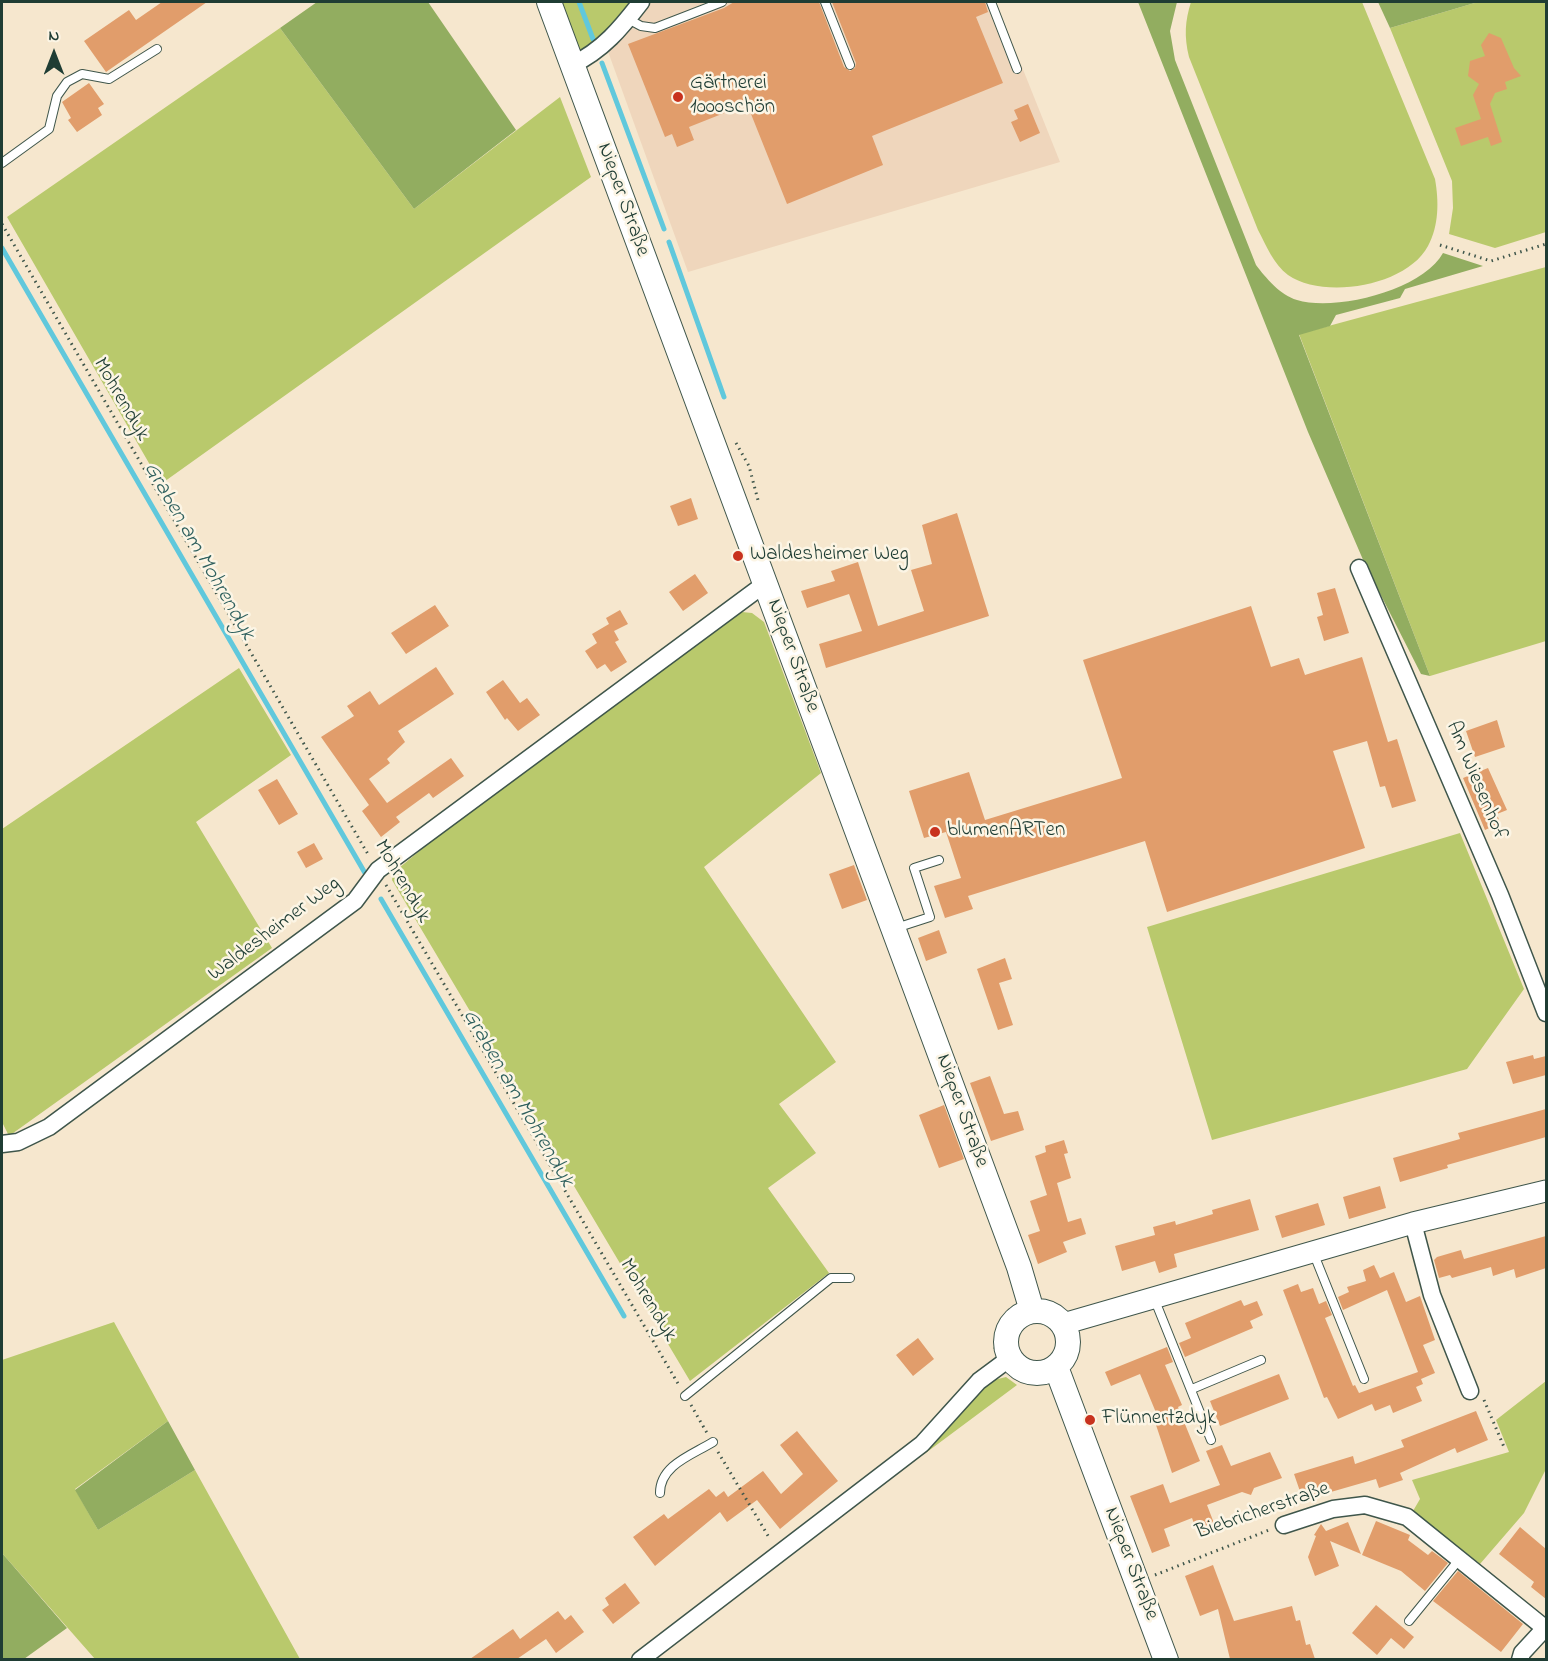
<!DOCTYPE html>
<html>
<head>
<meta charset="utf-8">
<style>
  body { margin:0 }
  #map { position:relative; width:1548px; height:1661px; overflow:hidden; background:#f6e7ce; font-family:"Indie Flower",sans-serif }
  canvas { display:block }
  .frame { position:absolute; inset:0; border:3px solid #1f3d34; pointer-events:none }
  .north { position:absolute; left:24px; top:24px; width:60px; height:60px; -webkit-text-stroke:4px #fcf5e5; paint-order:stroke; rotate:0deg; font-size:16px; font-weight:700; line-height:24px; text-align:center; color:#1f3d34 }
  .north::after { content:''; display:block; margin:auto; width:21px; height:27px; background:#1f3d34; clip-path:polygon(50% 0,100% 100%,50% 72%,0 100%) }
</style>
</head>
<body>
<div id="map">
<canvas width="1548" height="1661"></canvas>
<div class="frame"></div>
<div class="north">N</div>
</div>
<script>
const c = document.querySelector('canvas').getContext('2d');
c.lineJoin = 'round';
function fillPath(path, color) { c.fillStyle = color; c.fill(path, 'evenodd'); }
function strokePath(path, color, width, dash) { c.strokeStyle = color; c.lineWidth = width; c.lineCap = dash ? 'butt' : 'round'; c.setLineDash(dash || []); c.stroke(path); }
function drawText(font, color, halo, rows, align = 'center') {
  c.font = font + ' "Indie Flower",sans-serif'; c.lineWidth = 5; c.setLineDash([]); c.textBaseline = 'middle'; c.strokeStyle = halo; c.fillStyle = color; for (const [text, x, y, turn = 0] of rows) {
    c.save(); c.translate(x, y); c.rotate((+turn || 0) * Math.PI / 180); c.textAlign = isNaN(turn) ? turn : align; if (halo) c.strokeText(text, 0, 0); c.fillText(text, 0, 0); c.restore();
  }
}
const built = new Path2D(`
  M642,2H996L1060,162L688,272L606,46Z`);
const green = new Path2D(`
  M556,2H630L598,40L581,51L572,47Z
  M1191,2H1362L1435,179C1439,201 1439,226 1428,246C1407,286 1324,300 1288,275C1274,265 1266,245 1258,230L1189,57C1184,36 1185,21 1191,2Z
  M1478,2H1546V232L1495,248L1449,234L1453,208L1452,181L1390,28Z
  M280,28L414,209L560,97L591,177L161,484L7,217Z
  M1546,267V641L1430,676L1299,334Z
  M742,612L752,613L764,622L821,773L704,867L836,1062L779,1104L816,1153L768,1188L829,1273L690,1381L392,880L393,873L453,823Z
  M239,668L291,755L196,822L272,948L9,1136L2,1122V829Z
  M1460,833L1524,989L1467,1069L1212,1140L1147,927Z
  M114,1322L168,1421L75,1489L98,1530L195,1470L300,1659H95L2,1553V1360Z
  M1006,1377L1017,1385L923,1455L990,1381Z
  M1546,1381V1469L1524,1513L1480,1564L1413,1511L1420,1499L1412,1480L1509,1452L1496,1420Z`);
const forest = new Path2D(`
  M317,2H428L516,130L414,209L280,28Z
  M1138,2H1177L1170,31L1175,60L1256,265C1266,278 1280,295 1297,300C1335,312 1423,290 1443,253L1483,266L1405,289L1400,298L1336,315L1330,326L1299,335L1430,676L1421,674L1364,562L1308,432Z
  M1378,2H1478L1390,28Z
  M168,1421L195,1470L98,1530L75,1490Z
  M2,1553L67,1628L24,1659H2Z`);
const stream = new Path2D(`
  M579,2L593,39
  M602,63L664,229
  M669,242L724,397
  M2,248L365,873
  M381,899L624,1316`);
const building = new Path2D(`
  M162,2H207L106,72L84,41L129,10L136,20Z
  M734,2H819L844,67L850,71L855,68L856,63L832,2H985L988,12L976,17L1003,83L872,136L883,165L787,204L747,104L689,127L694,140L677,147L672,134L665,137L628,44L724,8Z
  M1489,33L1501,38L1514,68L1521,76L1505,82L1507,89L1495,93L1490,104L1502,142L1491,146L1488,137L1461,146L1455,128L1481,119L1473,95L1479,84L1468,76L1470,61L1485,56L1481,45Z
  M89,83L104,104L98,108L102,115L77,132L68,120L71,118L62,102Z
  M1028,104L1040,133L1020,142L1011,122L1018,119L1014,110Z
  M691,498L698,519L678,526L670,506Z
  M957,513L989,616L826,668L819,644L862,631L849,594L807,608L801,591L835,581L831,571L858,562L878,626L924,611L911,570L932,564L922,525Z
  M695,574L708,593L683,611L669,592Z
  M1335,588L1349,633L1324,641L1317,617L1323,615L1317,593Z
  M435,605L449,626L406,654L391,633Z
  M1251,606L1271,667L1299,658L1305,675L1362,657L1388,742L1397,739L1416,801L1392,808L1385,786L1380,787L1367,741L1333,751L1365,848L1167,912L1145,841L968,896L973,909L945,918L934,886L961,878L946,832L924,838L909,791L969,772L985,820L1122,778L1083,660Z
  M620,610L628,624L614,631L619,640L615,642L627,662L611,672L605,664L597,669L585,651L597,643L592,634L609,624L606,618Z
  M436,667L454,694L398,731L405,742L387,759L390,763L369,779L387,803L451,758L464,776L433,798L429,793L396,817L400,822L381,837L362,811L369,805L321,737L354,716L347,706L370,691L379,705Z
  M503,680L520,703L527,698L540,715L518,731L507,718L505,720L486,692Z
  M1497,720L1505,747L1475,757L1466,731Z
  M1488,768L1507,810L1497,814L1500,823L1485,830L1463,778Z
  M277,779L298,814L279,825L258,790Z
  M314,843L323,859L306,868L297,852Z
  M854,865L867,900L842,909L829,874Z
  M939,930L947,953L926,961L918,938Z
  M1005,958L1012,979L999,983L1013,1025L998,1030L977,969Z
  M1533,1055L1534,1059L1546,1056V1075L1513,1084L1506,1062Z
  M990,1076L1004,1114L1018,1111L1024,1130L991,1141L970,1083Z
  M944,1105L964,1159L939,1168L919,1115Z
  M1546,1109V1137L1447,1165L1448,1168L1400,1182L1393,1158L1460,1139L1458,1133Z
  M1064,1140L1068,1153L1064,1154L1071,1178L1057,1183L1068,1222L1081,1218L1086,1234L1063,1242L1067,1252L1038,1264L1028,1235L1040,1231L1030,1201L1047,1195L1035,1156L1046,1152L1045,1146Z
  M1380,1186L1386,1208L1349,1219L1343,1197Z
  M1250,1199L1259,1230L1174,1254L1177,1267L1159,1273L1155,1261L1122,1271L1115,1246L1155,1235L1153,1227L1175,1221L1176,1225L1213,1214L1212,1210Z
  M1318,1203L1325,1225L1282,1238L1275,1216Z
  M1546,1236V1268L1516,1278L1514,1269L1493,1276L1491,1267L1452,1278L1450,1275L1439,1278L1434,1260L1437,1257L1461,1250L1464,1259Z
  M1374,1265L1380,1278L1394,1272L1406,1302L1420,1296L1435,1340L1423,1345L1435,1373L1421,1379L1419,1374L1423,1384L1416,1387L1422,1401L1393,1413L1390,1405L1375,1411L1372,1404L1338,1419L1327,1397L1324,1398L1283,1290L1298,1284L1301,1292L1313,1288L1319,1304L1326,1301L1332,1315L1325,1318L1353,1386L1355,1385L1359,1393L1418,1372L1387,1290L1343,1310L1338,1297L1349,1292L1347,1287L1366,1281L1363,1270Z
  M1241,1300L1244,1306L1257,1301L1263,1315L1250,1321L1253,1328L1185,1357L1179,1343L1191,1338L1185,1323Z
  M918,1338L934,1359L913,1376L896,1355Z
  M1167,1347L1173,1362L1165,1365L1182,1405L1178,1407L1200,1461L1172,1473L1155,1422L1157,1415L1140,1374L1111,1386L1105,1372Z
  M1279,1374L1289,1399L1220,1426L1210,1401Z
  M1476,1411L1488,1440L1457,1453L1455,1448L1400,1473L1403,1480L1379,1488L1376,1479L1303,1500L1294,1474L1353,1456L1355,1464L1404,1447L1401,1440Z
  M797,1431L838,1481L780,1529L757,1500L727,1522L720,1512L655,1566L633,1537L664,1514L668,1519L709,1489L716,1497L724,1491L728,1497L763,1471L781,1494L803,1474L780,1445Z
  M1222,1445L1231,1466L1270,1452L1282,1478L1254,1488L1251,1495L1242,1492L1207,1505L1217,1531L1199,1537L1192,1518L1164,1529L1170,1546L1152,1553L1130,1496L1163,1484L1170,1503L1220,1485L1206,1451Z
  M1376,1521L1410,1535L1408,1540L1428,1555L1432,1551L1448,1563L1425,1591L1401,1571L1362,1555Z
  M1348,1522L1361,1554L1330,1541L1339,1566L1315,1576L1308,1557L1316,1536L1314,1535L1321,1524L1326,1531Z
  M1520,1527L1546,1549V1599L1531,1587L1534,1582L1499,1554Z
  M1213,1565L1234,1621L1292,1606L1296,1621L1300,1620L1306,1645L1310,1644L1315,1659H1230L1218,1609L1200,1616L1185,1576Z
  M1458,1571L1523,1624L1501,1652L1433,1601Z
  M625,1583L640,1603L613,1624L602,1610L609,1605L605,1598Z
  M1376,1605L1414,1637L1404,1649L1391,1638L1377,1655L1352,1633Z
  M558,1611L565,1620L571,1615L584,1632L556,1653L546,1639L517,1659H470L513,1629L520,1639Z`);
const path = new Path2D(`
  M2,224L369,856
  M1440,245L1491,261L1546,244
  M736,443L749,466L759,504
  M386,885L680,1387
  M995,1349L999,1323L1010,1309
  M1075,1359L1078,1339
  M1012,1376L1040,1384
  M1484,1400L1504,1447
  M691,1405L707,1433
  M718,1452L770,1539
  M1155,1575L1269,1530`);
const service = new Path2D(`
  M825,2L850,65
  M991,2L1017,69
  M628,19L641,26L655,28L722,2
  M2,163L49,129L57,96L67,82L82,74L109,79L157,49
  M896,928L930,917L914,868L939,860
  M1313,1252L1364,1379
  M1154,1298L1211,1440
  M1192,1389L1261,1360
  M685,1396L831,1278H850
  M660,1493C660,1465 692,1455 713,1442
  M1409,1621L1458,1561`);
const minor = new Path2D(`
  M572,65C603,50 621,28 641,2
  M1359,568L1500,895L1546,1013
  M2,1144L18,1142L49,1127L355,901L378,870L766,583
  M1413,1223L1432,1295L1470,1391
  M1284,1525L1333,1509L1365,1505L1407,1517L1546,1629
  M640,1660L922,1444L979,1381L1010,1358
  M1520,1660L1522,1653L1546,1627`);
const tertiary = new Path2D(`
  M1063,1324L1413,1223L1546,1191`);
const secondary = new Path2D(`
  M549,2L1019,1267L1032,1311
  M1006 1342a31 31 0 1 1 62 0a31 31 0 1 1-62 0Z
  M1056,1367L1166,1660`);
const markers = [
  [678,97,6,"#c8321e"],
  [738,556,6,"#c8321e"],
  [935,832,6,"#c8321e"],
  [1090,1420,6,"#c8321e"]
];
const poiNames = [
  ["Gärtnerei",690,85],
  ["1000schön",690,109],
  ["Waldesheimer Weg",750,556],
  ["blumenARTen",947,832],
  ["Flünnertzdyk",1102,1420]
];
const streetNames = [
  ["Nieper Straße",622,200,70],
  ["Mohrendyk",120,400,60],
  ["Nieper Straße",792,656,70],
  ["Am Wiesenhof",1475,781,67],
  ["Mohrendyk",401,882,60],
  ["Waldesheimer Weg",275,930,-37],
  ["Nieper Straße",961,1111,70],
  ["Mohrendyk",647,1301,59],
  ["Biebricherstraße",1263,1512,-19],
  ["Nieper Straße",1130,1564,69]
];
const waterNames = [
  ["Graben am Mohrendyk",198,552,60],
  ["Graben am Mohrendyk",517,1099,60]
];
fillPath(built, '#efd6bc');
fillPath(green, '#b9c96c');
fillPath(forest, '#92ad60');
strokePath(stream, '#60c8dc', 5);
fillPath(building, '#e19d6b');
strokePath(service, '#3f564b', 10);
strokePath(minor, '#3f564b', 19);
strokePath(tertiary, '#3f564b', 23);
strokePath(secondary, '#3f564b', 26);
strokePath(path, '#3f564b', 3, [1.5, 4.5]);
strokePath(service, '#fff', 8);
strokePath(minor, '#fff', 16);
strokePath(tertiary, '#fff', 21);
strokePath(secondary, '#fff', 24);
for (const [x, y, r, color] of markers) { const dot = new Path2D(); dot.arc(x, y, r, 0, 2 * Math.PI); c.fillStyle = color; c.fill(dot); strokePath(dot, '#fcf5e5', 2); }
drawText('21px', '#1f3d34', '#fcf5e5', poiNames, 'left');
drawText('21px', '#1f3d34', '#fcf5e5', streetNames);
drawText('italic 22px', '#2f605e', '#fcf5e5', waterNames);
</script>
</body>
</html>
